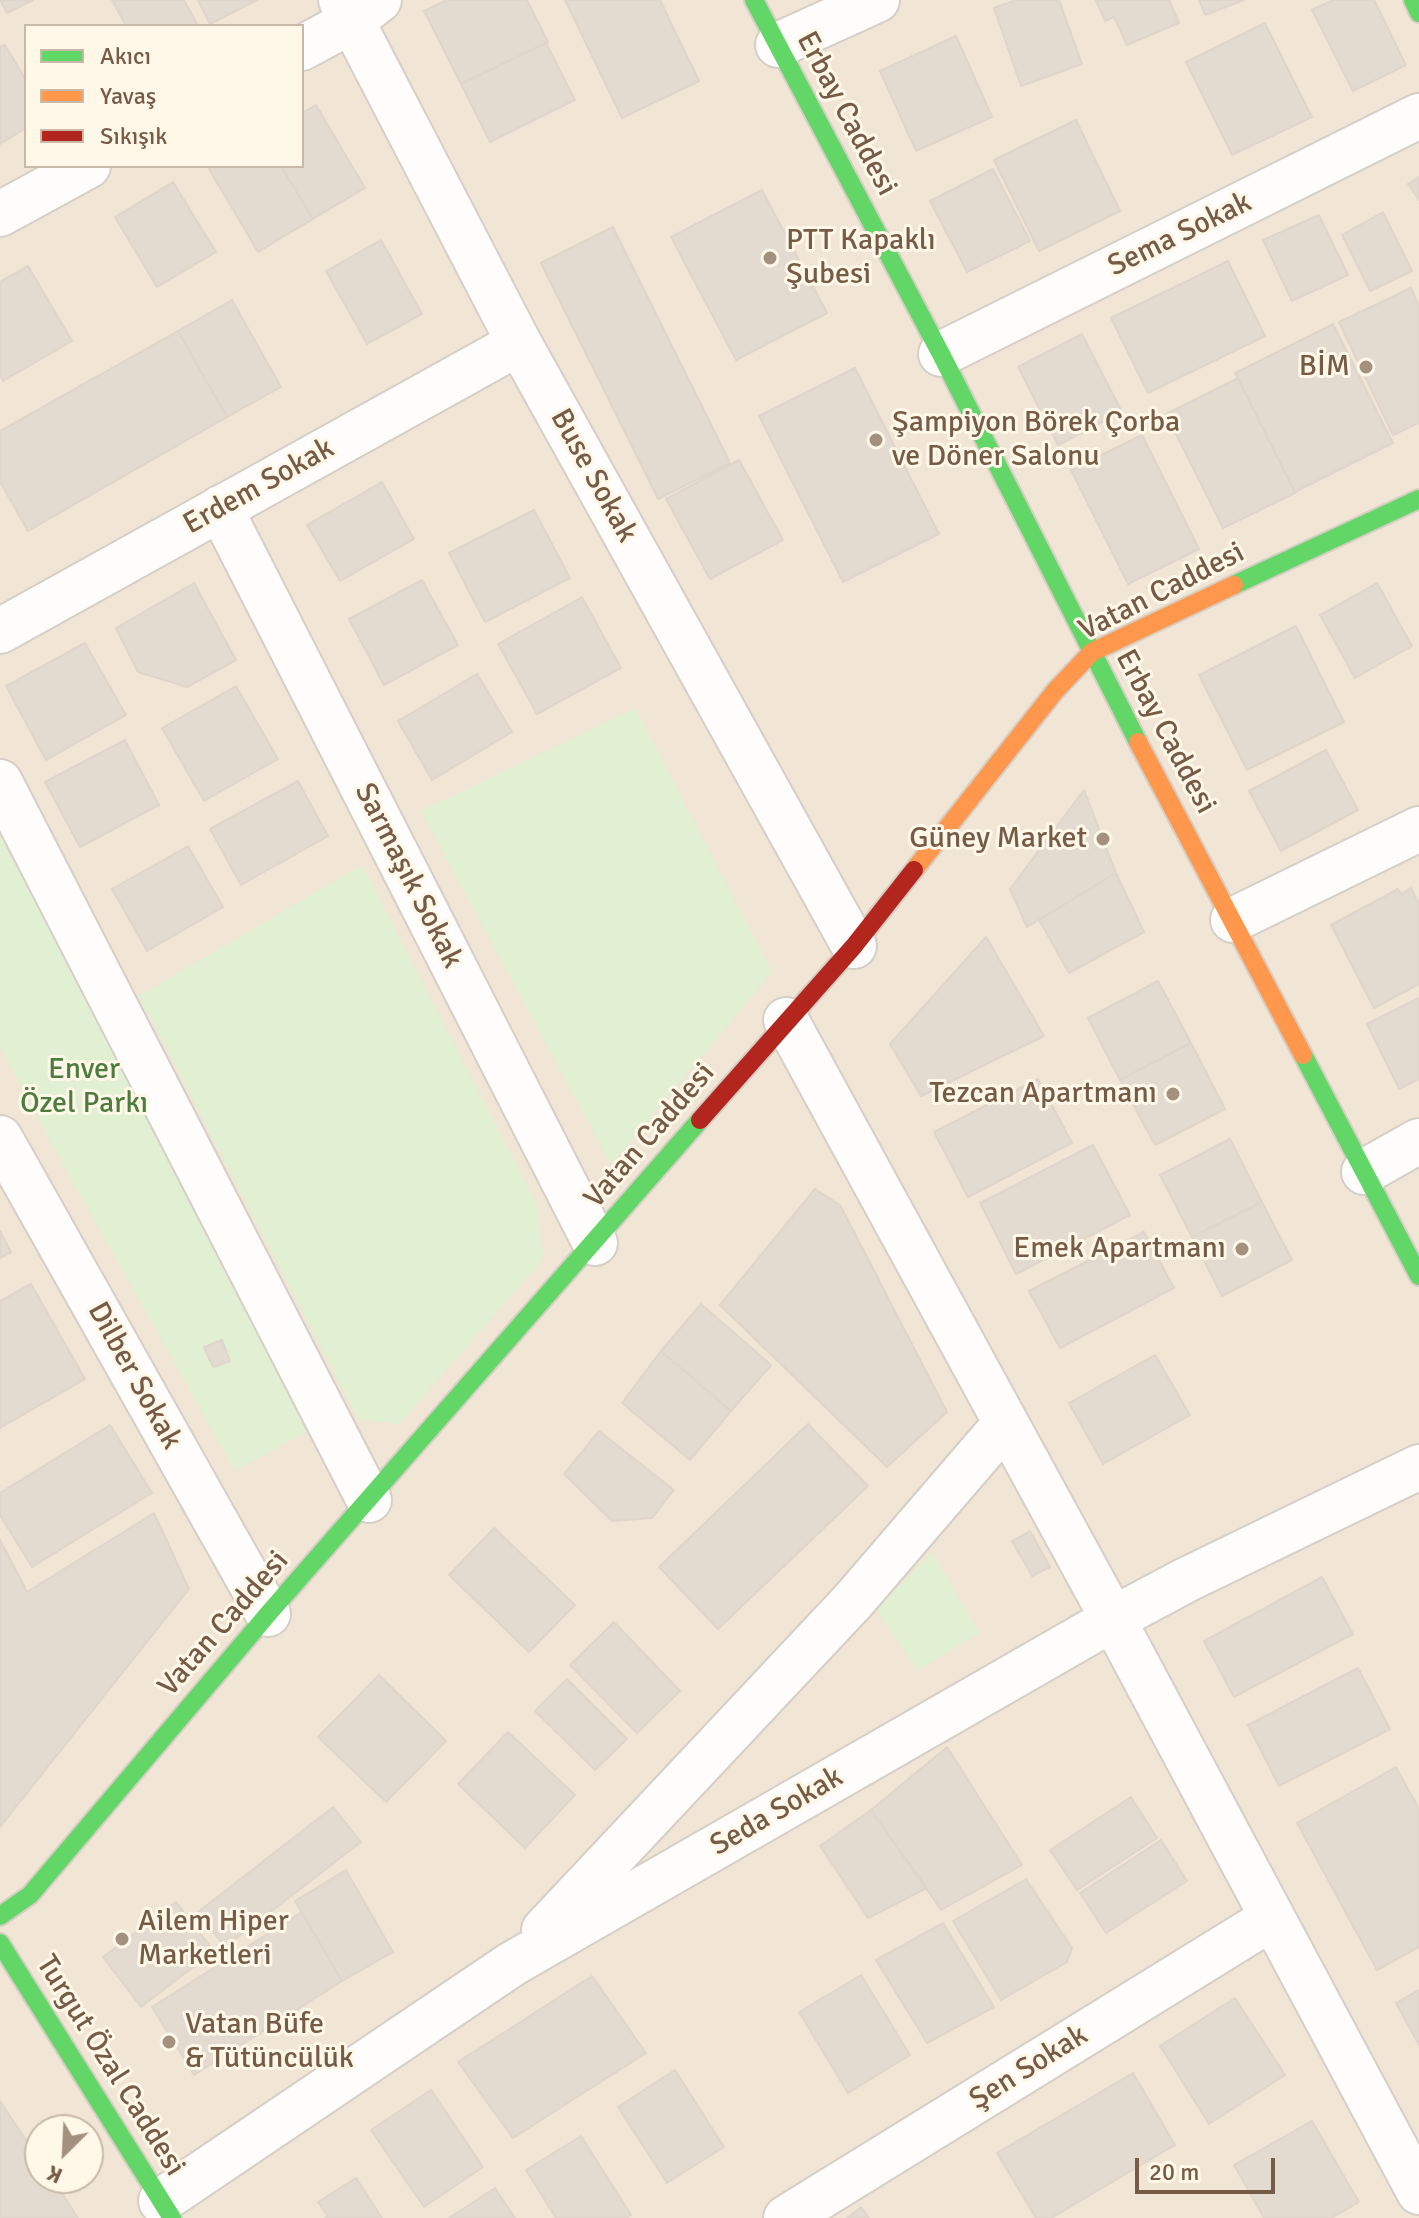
<!DOCTYPE html>
<html>
<head>
<meta charset="utf-8">
<style>
  body { margin:0 }
  #map { position:relative; width:1419px; height:2218px; overflow:hidden; background:#f7f2e8; font-family:Signika,sans-serif }
  canvas { display:block }
  .legend { position:absolute; left:24px; top:24px; width:280px; height:144px; box-sizing:border-box; background:#fff8e9; border:2px solid #c8b9a8; margin:0; padding:10px 14px; list-style:none; font-size:24px; color:#765b47 }
  .legend li { display:flex; align-items:center; gap:16px; height:40px }
  .legend b { width:40px; border:2px solid #c8b9a8 }
  .north { position:absolute; left:24px; top:2114px; width:80px; height:80px; box-sizing:border-box; background:#fff8e9; border:2px solid #c8b9a8; border-radius:50%; rotate:204deg; font-size:22px; font-weight:700; line-height:32px; text-align:center; color:#765b47 }
  .north::after { content:''; display:block; margin:auto; width:28px; height:36px; background:#a3907f; clip-path:polygon(50% 0,100% 100%,50% 72%,0 100%) }
  .scale { position:absolute; left:1135px; top:2158px; width:140px; height:36px; box-sizing:border-box; border:4px solid #765b47; border-top:0; padding-left:10px; font-size:24px; line-height:28px; white-space:nowrap; color:#765b47; -webkit-text-stroke:6px #fff8e9; paint-order:stroke }
</style>
</head>
<body>
<div id="map">
<canvas width="1419" height="2218"></canvas>
<ul class="legend">
<li><b style="height:10px;background:#63d668"></b>Akıcı</li>
<li><b style="height:10px;background:#ff974d"></b>Yavaş</li>
<li><b style="height:10px;background:#b3261e"></b>Sıkışık</li>
</ul>
<div class="north">K</div>
<div class="scale">20 m</div>
</div>
<script>
const c = document.querySelector('canvas').getContext('2d');
c.lineJoin = 'round';
function fillPath(path, color) { c.fillStyle = color; c.fill(path, 'evenodd'); }
function strokePath(path, color, width, dash) { c.strokeStyle = color; c.lineWidth = width; c.lineCap = dash ? 'butt' : 'round'; c.setLineDash(dash || []); c.stroke(path); }
function drawText(font, color, halo, rows, align = 'center') {
  c.font = font + ' Signika,sans-serif'; c.lineWidth = 6; c.setLineDash([]); c.textBaseline = 'middle'; c.strokeStyle = halo; c.fillStyle = color; for (const [text, x, y, turn = 0] of rows) {
    c.save(); c.translate(x, y); c.rotate((+turn || 0) * Math.PI / 180); c.textAlign = isNaN(turn) ? turn : align; if (halo) c.strokeText(text, 0, 0); c.fillText(text, 0, 0); c.restore();
  }
}
const residential = new Path2D(`
  M0,0H1419V2218H0ZM26,26H302V166H26ZM40,2130H88V2178H40Z`);
const green = new Path2D(`
  M635,708L772,972L611,1165L421,811Z
  M0,835L133,1062L314,1427L235,1471L41,1125L0,1046Z
  M362,865L536,1203L544,1258L399,1424L358,1419L139,996Z
  M932,1552L979,1633L918,1670L876,1609Z`);
const building = new Path2D(`
  M0,0H33L7,13Z
  M112,0H184L198,26H126Z
  M198,0H257L210,24Z
  M447,0H527L548,42L461,84L424,11Z
  M565,0H660L699,81L622,118Z
  M1016,0H1059L1082,64L1021,86L994,8Z
  M1096,0H1169L1179,23L1127,45L1114,17L1105,21Z
  M1199,0H1244L1205,15Z
  M1333,0H1374L1406,65L1353,91L1312,10Z
  M1265,23L1312,117L1232,155L1186,62Z
  M956,36L992,117L916,151L880,71Z
  M546,43L575,100L490,142L461,84Z
  M5,45L26,80V128L0,144V47Z
  M316,105L365,188L313,219L281,166H302V113Z
  M1076,120L1120,211L1039,251L994,160Z
  M213,166H281L313,219L258,252L209,169Z
  M993,169L1030,241L967,272L930,201Z
  M1419,177V200L1408,184Z
  M173,182L216,252L157,287L115,217Z
  M762,190L827,313L736,360L671,237Z
  M1383,212L1412,271L1370,291L1342,235Z
  M1319,215L1348,275L1292,301L1263,240Z
  M613,227L730,463L658,499L541,263Z
  M381,240L422,314L367,344L326,271Z
  M1228,261L1265,336L1148,393L1111,318Z
  M28,266L72,341L3,381L0,375V282Z
  M1411,288L1419,306V423L1393,435L1339,322Z
  M232,300L281,387L227,417L178,331Z
  M1333,324L1393,443L1295,492L1235,373Z
  M178,331L227,417L28,531L0,482V431Z
  M1082,334L1122,412L1058,445L1018,367Z
  M855,368L939,534L843,582L759,416Z
  M1238,378L1295,493L1223,528L1166,414Z
  M1142,435L1199,549L1128,584L1071,470Z
  M739,460L783,540L710,579L666,499Z
  M382,482L414,539L340,581L307,525Z
  M534,510L570,578L485,622L449,553Z
  M422,580L458,645L384,685L349,619Z
  M194,583L236,660L187,687L138,672L116,628Z
  M1377,583L1412,646L1355,678L1320,615Z
  M582,597L621,668L537,714L498,644Z
  M1296,626L1344,722L1247,770L1199,675Z
  M85,643L126,715L46,760L6,686Z
  M477,674L512,732L432,780L398,721Z
  M236,686L278,759L204,801L162,728Z
  M125,740L159,805L80,847L45,782Z
  M1326,750L1358,810L1281,851L1249,791Z
  M298,781L328,836L241,885L210,829Z
  M1084,790L1116,873L1027,927L1010,889Z
  M188,846L223,907L147,951L112,889Z
  M1116,873L1144,932L1069,973L1039,920Z
  M1411,888L1419,903V984L1374,1008L1331,925L1398,889L1401,894Z
  M986,937L1044,1036L921,1096L890,1044Z
  M1158,981L1191,1043L1120,1080L1088,1018Z
  M1419,998V1079L1399,1089L1367,1024Z
  M1191,1043L1225,1109L1155,1145L1120,1080Z
  M1038,1079L1072,1143L968,1197L934,1132Z
  M1230,1139L1262,1202L1192,1237L1160,1175Z
  M1093,1145L1130,1215L1016,1274L980,1203Z
  M815,1189L840,1205L947,1412L887,1467L720,1305Z
  M1262,1202L1292,1260L1222,1296L1192,1237Z
  M0,1231L11,1252L0,1258Z
  M1144,1232L1174,1288L1060,1348L1029,1291Z
  M31,1284L85,1379L0,1428V1301Z
  M701,1304L771,1365L731,1411L661,1351Z
  M222,1340L230,1361L213,1367L204,1347Z
  M661,1351L731,1411L690,1460L622,1403Z
  M1155,1355L1190,1415L1103,1464L1069,1403Z
  M808,1424L868,1486L718,1629L659,1567Z
  M110,1425L152,1493L32,1567L0,1515V1493Z
  M599,1431L674,1490L652,1518L612,1521L564,1474Z
  M154,1513L189,1589L0,1827V1540L27,1592Z
  M494,1528L575,1605L529,1652L449,1575Z
  M1030,1531L1050,1567L1032,1576L1012,1541Z
  M1322,1577L1353,1634L1234,1697L1204,1641Z
  M614,1622L680,1691L637,1733L570,1665Z
  M1358,1668L1390,1729L1279,1786L1248,1725Z
  M379,1675L446,1741L386,1802L318,1737Z
  M567,1679L627,1739L595,1770L535,1711Z
  M508,1732L575,1795L525,1848L458,1784Z
  M947,1747L1022,1865L941,1910L871,1810Z
  M1396,1767L1419,1809V1947L1377,1970L1297,1823Z
  M1131,1797L1157,1838L1077,1890L1050,1850Z
  M333,1807L361,1842L225,1947L198,1912Z
  M871,1810L927,1888L868,1918L820,1846Z
  M1161,1840L1187,1881L1106,1933L1080,1893Z
  M346,1870L393,1952L342,1981L295,1901Z
  M1026,1879L1072,1948L1067,1962L1001,2000L953,1921Z
  M176,1902L214,1951L141,2007L103,1957Z
  M302,1912L342,1981L194,2075L152,2007Z
  M943,1923L994,2007L927,2043L876,1960Z
  M861,1975L910,2055L848,2093L799,2012Z
  M592,1976L646,2053L513,2138L458,2062Z
  M1419,1990V2045L1396,2003Z
  M1235,1998L1285,2075L1209,2124L1160,2046Z
  M675,2070L724,2147L667,2183L618,2107Z
  M1133,2073L1175,2145L1051,2218H1036L997,2153Z
  M431,2090L483,2167L424,2207L371,2130Z
  M0,2101L40,2161V2178H52L78,2218H0Z
  M1312,2121L1359,2202L1331,2218H1264L1234,2165Z
  M581,2136L631,2215L626,2218H556L526,2170Z
  M356,2178L382,2218H325L328,2216L318,2202Z
  M495,2188L515,2218H449Z
  M861,2207L869,2218H847Z`);
const street = new Path2D(`
  M341,0L519,343L854,946
  M778,45L877,0
  M302,48L352,21L379,0
  M0,214L88,166
  M941,354L1419,116
  M220,508L595,1243
  M0,631L519,343
  M0,782L369,1500
  M1233,920L1419,829
  M786,1020L1113,1619L1419,2192
  M0,1138L268,1614
  M1364,1172L1419,1141
  M544,1930L853,1601L1006,1423
  M161,2201L512,1964L1113,1619L1186,1580L1419,1467
  M786,2218L1272,1918`);
const fast = new Path2D(`
  M754,0L941,354L1138,742
  M1413,0L1419,13
  M1234,585L1419,499
  M1303,1055L1419,1276
  M0,1916L30,1895L268,1614L700,1120
  M0,1943L172,2218`);
const slow = new Path2D(`
  M1138,742L1303,1055
  M914,870L1055,691L1092,652L1234,585`);
const jam = new Path2D(`
  M700,1120L854,946L914,870`);
const markers = [
  [770,258,8,"#a3907f"],
  [1366,367,8,"#a3907f"],
  [876,440,8,"#a3907f"],
  [1103,839,8,"#a3907f"],
  [1173,1094,8,"#a3907f"],
  [1242,1249,8,"#a3907f"],
  [122,1939,8,"#a3907f"],
  [169,2042,8,"#a3907f"]
];
const streetNames = [
  ["Erbay Caddesi",846,114,62],
  ["Sema Sokak",1180,235,-26],
  ["Buse Sokak",593,476,61],
  ["Erdem Sokak",259,487,-29],
  ["Vatan Caddesi",1162,592,-27],
  ["Erbay Caddesi",1165,732,62],
  ["Sarmaşık Sokak",408,876,63],
  ["Vatan Caddesi",650,1136,-49],
  ["Dilber Sokak",134,1376,61],
  ["Vatan Caddesi",224,1624,-49],
  ["Seda Sokak",777,1812,-30],
  ["Turgut Özal Caddesi",110,2066,58],
  ["Şen Sokak",1029,2068,-32]
];
const poiNames = [
  ["PTT Kapaklı",786,241],
  ["Şubesi",786,275],
  ["BİM",1350,367,"right"],
  ["Şampiyon Börek Çorba",892,423],
  ["ve Döner Salonu",892,457],
  ["Güney Market",1087,839,"right"],
  ["Tezcan Apartmanı",1157,1094,"right"],
  ["Emek Apartmanı",1226,1249,"right"],
  ["Ailem Hiper",138,1922],
  ["Marketleri",138,1956],
  ["Vatan Büfe",185,2025],
  ["& Tütüncülük",185,2059]
];
const parkNames = [
  ["Enver",84,1070],
  ["Özel Parkı",84,1104]
];
fillPath(residential, '#f1e5d5');
fillPath(green, '#e1efd2');
fillPath(building, '#e3dad0');
strokePath(building, '#e0d5ca', 2);
strokePath(street, '#d6cfc7', 48);
strokePath(fast, '#d6cec4', 22);
strokePath(slow, '#d6cec4', 22);
strokePath(jam, '#d6cec4', 22);
strokePath(street, '#fefdfc', 44);
strokePath(fast, '#63d668', 18);
strokePath(slow, '#ff974d', 18);
strokePath(jam, '#b3261e', 18);
for (const [x, y, r, color] of markers) { const dot = new Path2D(); dot.arc(x, y, r, 0, 2 * Math.PI); c.fillStyle = color; c.fill(dot); strokePath(dot, '#fff8e9', 3); }
drawText('30px', '#765b47', '#fff8e9', streetNames);
drawText('30px', '#765b47', '#fff8e9', poiNames, 'left');
drawText('30px', '#4d7d3e', '#fff8e9', parkNames);
</script>
</body>
</html>
